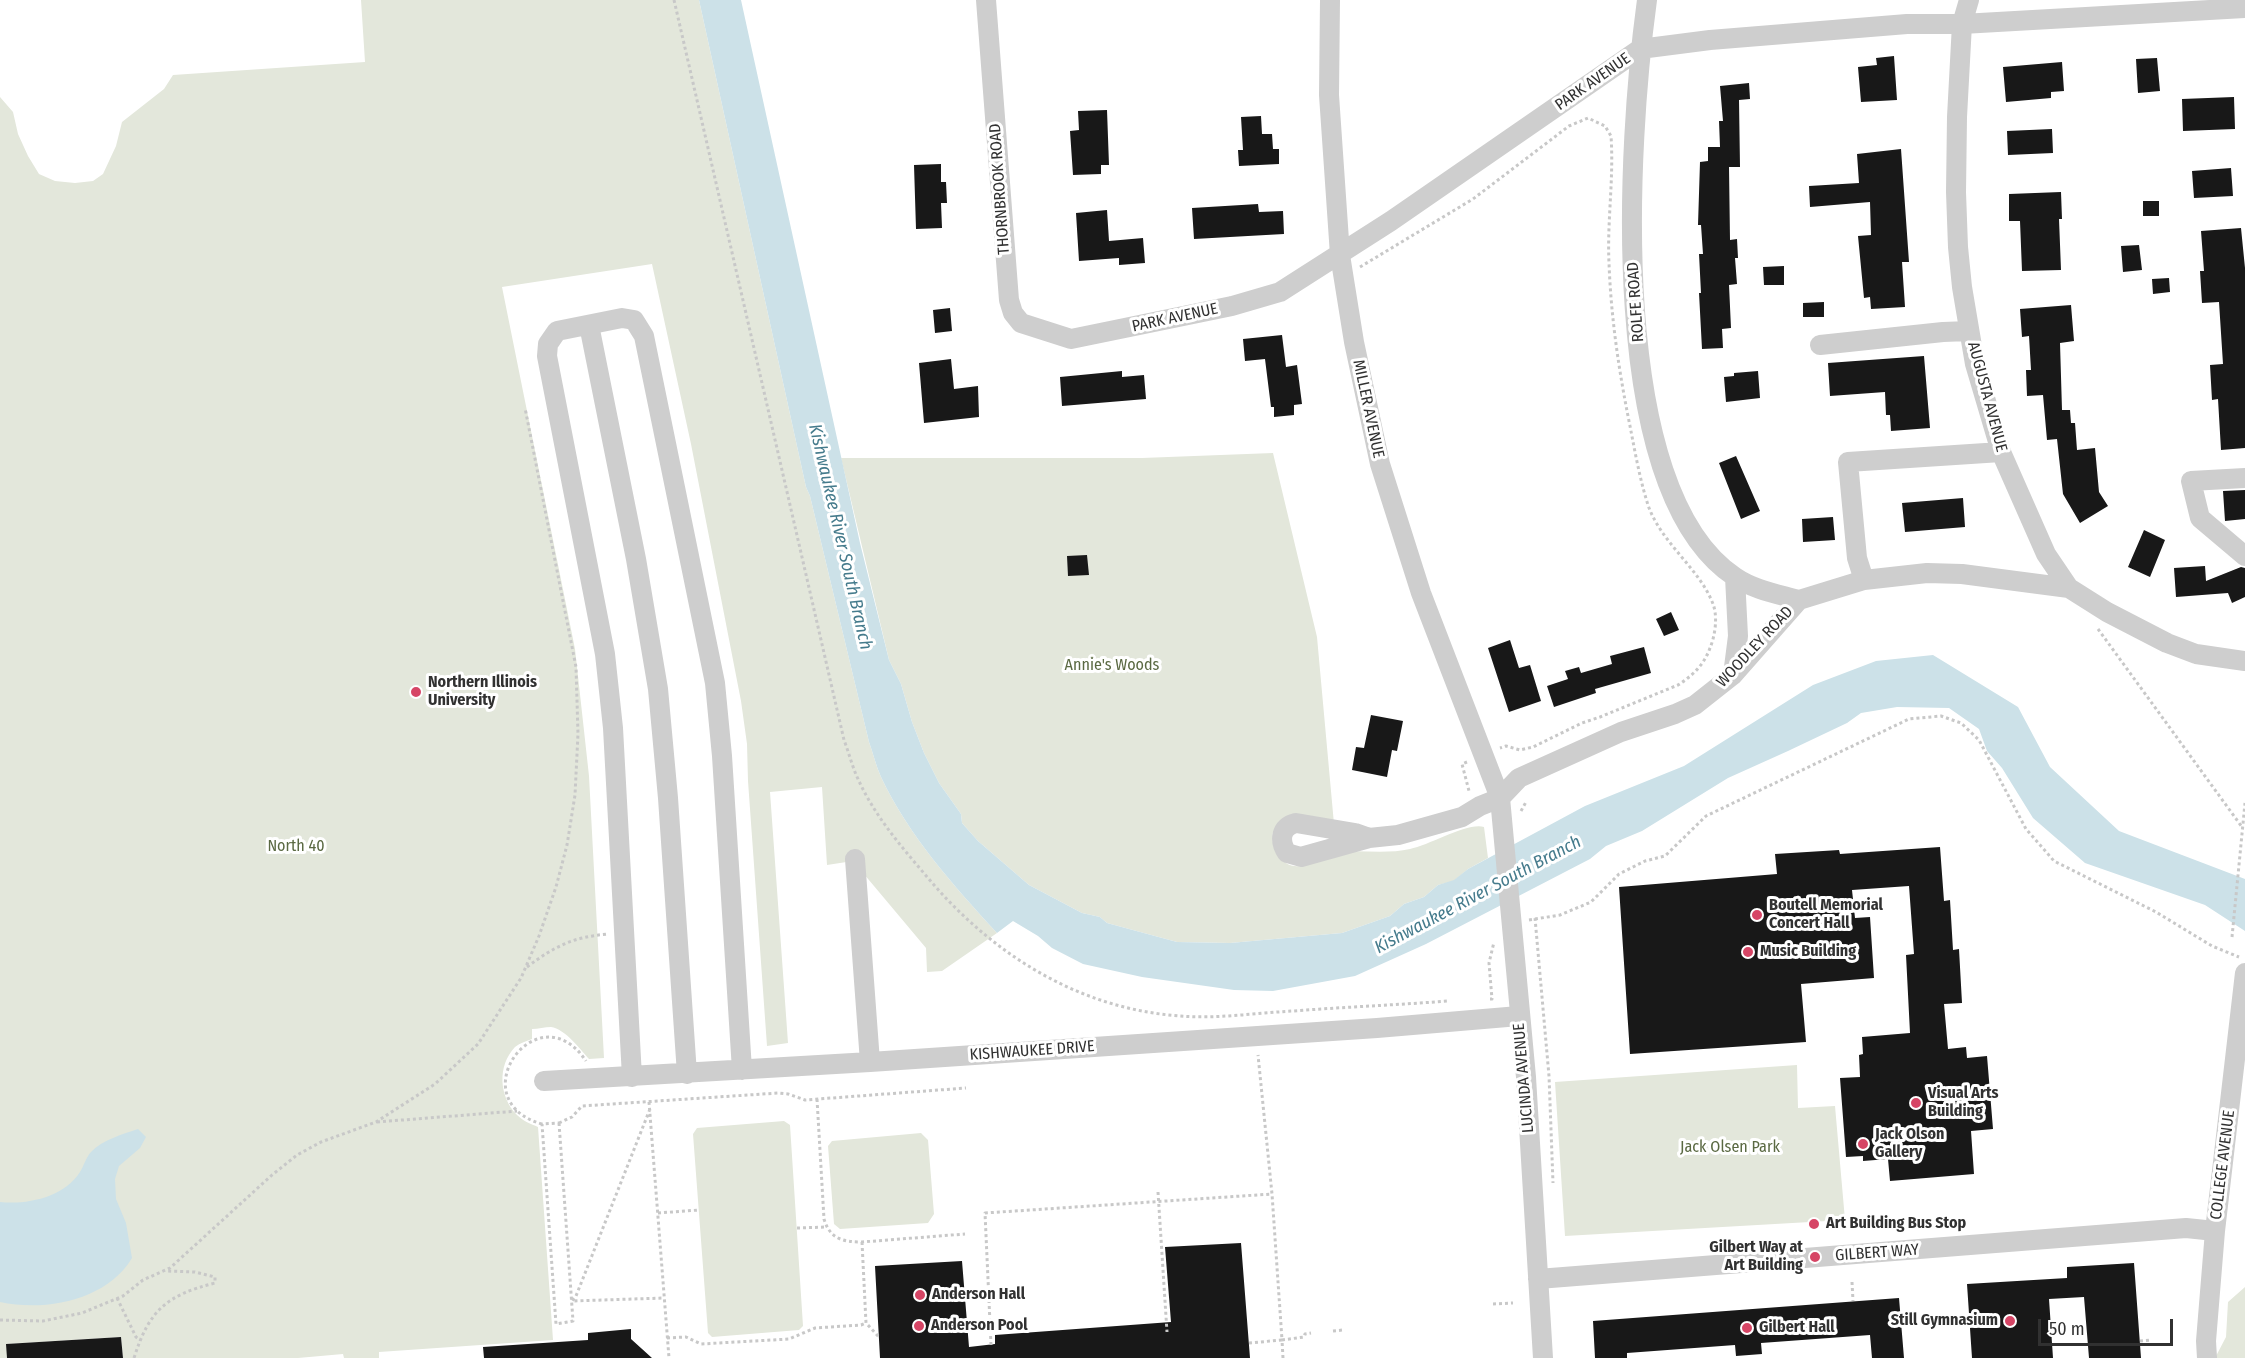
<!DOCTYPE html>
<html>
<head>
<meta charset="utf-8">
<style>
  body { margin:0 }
  #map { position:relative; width:2245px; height:1358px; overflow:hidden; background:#fff; font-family:"Fira Sans Condensed",sans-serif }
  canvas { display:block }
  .scale { position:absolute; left:2038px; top:1319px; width:135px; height:27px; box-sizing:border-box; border:3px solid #313131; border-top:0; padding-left:8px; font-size:18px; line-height:21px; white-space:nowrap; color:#313131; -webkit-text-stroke:4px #fff; paint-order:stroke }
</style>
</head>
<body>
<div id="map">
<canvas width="2245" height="1358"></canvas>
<div class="scale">50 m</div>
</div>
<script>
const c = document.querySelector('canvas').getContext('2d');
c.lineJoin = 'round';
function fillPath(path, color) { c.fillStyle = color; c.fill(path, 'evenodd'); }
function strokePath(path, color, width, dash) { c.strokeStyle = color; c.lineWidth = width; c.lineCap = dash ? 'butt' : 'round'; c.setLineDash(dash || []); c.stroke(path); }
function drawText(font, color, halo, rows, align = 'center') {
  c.font = font + ' "Fira Sans Condensed",sans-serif'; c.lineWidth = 6; c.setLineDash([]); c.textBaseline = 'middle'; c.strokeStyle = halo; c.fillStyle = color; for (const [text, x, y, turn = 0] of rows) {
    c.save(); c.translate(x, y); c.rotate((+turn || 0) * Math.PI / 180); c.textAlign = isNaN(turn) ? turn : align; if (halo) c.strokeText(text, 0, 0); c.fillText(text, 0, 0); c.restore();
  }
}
const green = new Path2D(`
  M361,0H699L806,487L810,496L869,742C873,753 876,766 881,777C909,836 953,885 997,933L942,971L927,972L926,948L853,861L827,865L822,787L770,792L788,1043L767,1046L748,781L747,744L741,701L691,444L652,264L502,287L575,649L589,776L604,1058L589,1059C580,1049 565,1029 551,1027C545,1027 538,1029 532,1029V1039C527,1041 520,1043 515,1047C497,1066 499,1097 517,1115C523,1121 531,1124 538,1127L553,1340L379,1352V1358H344L343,1354L298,1358H123L121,1337L7,1344V1358H0V97L13,112L18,134L28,156L39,174L55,181L75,183L93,181L103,174L116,146L122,122L164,89L173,75L365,62Z
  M1273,453L1317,637L1334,824L1273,832C1270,848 1282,869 1301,866C1310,864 1317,856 1326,854C1350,848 1385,855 1410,849C1430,845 1468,822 1484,827L1488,858L1468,869L1454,881L1438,885L1424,897L1404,904L1390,916L1342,933L1230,943L1177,942L1107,923L1100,917L1082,913L1029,885L978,841L962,823L961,814L939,783L924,753L912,722L901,684L889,660L841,458H1142Z
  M1797,1065L1798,1108L1835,1106L1845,1220L1565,1236L1555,1082Z
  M784,1121L790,1125L803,1326L799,1330L712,1337L708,1333L693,1134L697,1128Z
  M921,1133L928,1140L934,1214L928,1223L840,1229L834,1224L828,1146L832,1141Z
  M2245,1287V1358H2215L2226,1337L2228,1302Z`);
const water = new Path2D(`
  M699,0H741L860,543L889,660L901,684L912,722L924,753L939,783L961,814L962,823L978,841L1029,885L1082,913L1100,917L1107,923L1177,942L1230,943L1342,933L1390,916L1404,904L1424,897L1438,885L1454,880L1468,869L1585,806L1684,766L1813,685L1876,661L1933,655L2018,707L2050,767L2119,831L2245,879V931L2205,905L2085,863L2033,818L2002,768L1987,751L1979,729L1949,708L1897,707L1861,713L1847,723L1788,751L1728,778L1642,831L1606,846L1590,859L1426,944L1355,976L1273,991L1234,990L1142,977L1083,964L1052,948L1038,936L1013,921L997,933C953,885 909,836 881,777C876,766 873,753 869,742L810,496L806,487Z
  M138,1129L146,1137L140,1148L119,1166L115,1179L116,1199L126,1223L132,1258C107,1300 46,1312 0,1302V1202C28,1205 64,1197 80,1172C84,1166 86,1157 91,1152C102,1140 123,1134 138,1129Z`);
const building = new Path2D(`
  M1894,56L1897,100L1861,102L1858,67L1877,65L1876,58Z
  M2157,58L2160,91L2138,93L2136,59Z
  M2062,62L2064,91L2051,92V98L2006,102L2003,67Z
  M1749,83L1750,99L1739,100L1740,167H1729L1730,240L1737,239L1738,258H1735L1737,284L1729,285L1731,328L1722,329L1723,348L1702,349L1699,293H1701L1699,254H1703L1701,225H1698L1700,162L1708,161V147H1720L1719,121H1723L1720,86Z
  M2234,97L2235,129L2183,131L2182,99Z
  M1107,110L1109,165H1101V174L1073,175L1070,131L1079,130L1078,111Z
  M1261,116L1262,134H1272L1273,149H1279V164L1239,166L1238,150H1243L1241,117Z
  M2052,129L2053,153L2008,155L2007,131Z
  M1901,149L1909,262H1902L1905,307L1871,309L1870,297L1864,298L1858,236L1871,235L1870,202L1810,207L1809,186L1859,183L1857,154Z
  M941,164V182H946L947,203H941L942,228L916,229L914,165Z
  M2231,168L2233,196L2194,198L2192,171Z
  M2061,192L2062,219H2059L2061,270L2022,271L2020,221H2009V194Z
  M2143,201H2159V216H2143Z
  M1258,204L1259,212L1283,211L1284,234L1194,239L1192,208Z
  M1107,210L1109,241L1143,238L1145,263L1119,265V258L1079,261L1076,213Z
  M2241,228L2245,268V448L2221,450L2218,399L2212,400L2210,365L2223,364L2219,302L2202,303L2200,271H2204L2201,231Z
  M2139,245L2142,270L2123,272L2121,246Z
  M1784,266V285H1764L1763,267Z
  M2169,278L2170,292L2153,294L2152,279Z
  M1824,302V317H1803V303Z
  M2071,305L2074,341L2060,343L2062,410H2070L2071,423H2075L2077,450L2095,448L2099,492L2108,506L2080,523L2063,494L2057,439L2047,440L2043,395L2027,396L2026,370H2031L2029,336L2022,337L2020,309Z
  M950,308L952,331L935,333L933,310Z
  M1282,335L1286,367L1297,365L1302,404L1294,405V415L1274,417V407H1271L1265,359L1245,361L1243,339Z
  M1924,356L1930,428L1891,431L1890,415H1886L1885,392L1830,396L1828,363Z
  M951,359L954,389L978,386L979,417L924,423L919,363Z
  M1122,371V377L1144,375L1146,399L1062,406L1060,377Z
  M1758,371L1760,398L1726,402L1724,377L1734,376V373Z
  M1736,456L1760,511L1741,519L1719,463Z
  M2245,490V519L2225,521L2223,491Z
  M1963,498L1965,527L1905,532L1902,503Z
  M1833,517L1835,540L1803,542L1802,519Z
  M2144,530L2165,540L2150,577L2128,567Z
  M1087,555L1089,575L1068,576L1067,556Z
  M2205,566L2206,581L2241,567L2245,568V597L2232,603L2228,593L2176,597L2174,568Z
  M1671,612L1679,630L1664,636L1656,619Z
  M1510,640L1519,668L1530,665L1541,701L1509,712L1488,648Z
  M1644,647L1651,673L1595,689L1596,693L1554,707L1547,686L1568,679L1565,671L1579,667L1581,673L1612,664L1610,656Z
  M1371,715L1403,721L1397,751L1392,750L1387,777L1352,770L1356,747L1364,748Z
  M1940,847L1944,901L1950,900L1953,950L1959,949L1962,1003L1944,1004L1948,1049L1966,1047L1967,1058L1987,1056L1993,1129L1971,1131L1974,1174L1890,1181L1888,1159L1863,1161V1156L1846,1157L1840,1078L1860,1077L1859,1055L1863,1054L1862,1037L1910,1033L1906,955L1914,954L1909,886L1852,890L1855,918L1870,917L1874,978L1801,984L1806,1042L1630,1054L1619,887L1777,874L1775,854L1839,850L1840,854Z
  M1241,1243L1250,1358H880L875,1266L962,1261L969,1347L995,1344V1335L1171,1322L1165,1247Z
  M2134,1263L2141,1358H2089L2084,1297L2049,1299L2053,1358H1972L1967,1284L2067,1278V1267Z
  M1899,1298L1904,1358H1872L1870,1335L1761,1343L1762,1354L1736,1356L1735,1345L1627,1353V1358H1595L1593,1321Z
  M631,1329V1339L652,1358H484L483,1347L588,1340V1333Z
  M121,1337L123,1358H7L6,1344Z`);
const path = new Path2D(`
  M674,0L844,740C849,753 852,766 858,779C876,819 906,852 934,885C998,958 1082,1009 1180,1016C1217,1019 1256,1013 1293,1011C1345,1007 1396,1005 1448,1001
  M1360,267L1473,199L1569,126L1588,118L1605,126L1611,136C1614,178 1607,221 1609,263C1611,318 1619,372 1630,426C1635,452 1640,480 1648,505C1661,543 1700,569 1713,604C1718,617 1715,636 1710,648C1704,665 1692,676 1678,685L1600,717L1582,723L1533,747L1520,750L1506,746L1500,748
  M2098,629L2242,827
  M1467,762L1462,764L1469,791
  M1521,811L1526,802
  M1535,918L1549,1076L1553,1183
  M1529,920L1560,915L1591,902L1619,874L1645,861L1665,856L1706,816L1909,719L1941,716L1961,723L1979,740L2026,829L2054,861L2156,912L2212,946L2239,957
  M2232,937L2245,803
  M527,967C555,946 573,937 608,934
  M1490,999H1492L1489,963L1494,942
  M817,1099L824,1219C830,1239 843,1242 862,1242L965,1234
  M649,1102L669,1358
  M650,1109L576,1296L572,1301L664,1298
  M377,1122L517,1111
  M559,1123L573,1321L556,1324L542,1124Z
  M559,1123L572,1117L582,1106L778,1093L788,1094L805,1100L966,1088
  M542,1124C458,1100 538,989 586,1061
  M1158,1192L1167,1332
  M658,1213L699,1210
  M797,1228L826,1227
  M862,1242L866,1323L879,1337
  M1852,1282L1853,1301
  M117,1298L136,1337L140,1340
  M1493,1304L1513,1303
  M0,1320L43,1321L82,1313L123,1296L143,1280L170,1268L272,1175L297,1155L321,1142L376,1122L435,1084L478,1044L521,978L539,936L556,887L567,845L575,795L578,734L576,667L525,408
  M1333,1331L1343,1330
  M667,1338L686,1337L701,1344L789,1339L815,1328L861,1325L866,1323
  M2140,1341L2151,1340
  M1249,1343L1282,1340L1272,1194L1258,1055
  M991,1345L985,1213L1272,1194
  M134,1358C149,1310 167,1295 215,1283V1277L195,1272L167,1271
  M1283,1358L1282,1340L1304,1337L1305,1334L1311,1333`);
const minor = new Path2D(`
  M986,0L1009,300L1013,313L1021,323L1071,339L1232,306L1280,292L1391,221L1640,49L1710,40L1907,24H1962L2245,8
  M1330,0L1329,95L1340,255L1354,342L1380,464L1421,593L1500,798L1526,1077L1543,1358
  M1647,0C1628,139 1604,490 1735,577C1754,590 1778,594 1799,600
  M1969,0L1962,24L1957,117L1956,192L1958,247L1962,287L1975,364L2001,452L2046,554L2069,588L2107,612L2167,643L2196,654L2245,661
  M589,325L636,559L658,689L668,798L687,1074
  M1820,345L1943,332L1969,331
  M2245,478L2191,481L2200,518L2245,556
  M1864,580L1857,558L1848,462L2001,452
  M1733,675L1738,636L1735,577
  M1369,838L1355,833L1296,823C1280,827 1279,841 1287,853L1301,857L1369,838L1398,835L1462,817L1480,806L1500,798L1519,778L1621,732L1675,714L1695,705L1733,675L1799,600L1864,580L1927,573L1962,574L2069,588
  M855,859L870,1062
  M632,1077L613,728L605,654L547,356L548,344L557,331L622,318L634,320L644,336L715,683L722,756L742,1070
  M544,1081L870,1062L1377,1028L1519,1016
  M1538,1279L2186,1228L2215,1231
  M2207,1358L2206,1341L2215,1231L2245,973`);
const markers = [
  [416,692,6,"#d64565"],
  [1757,915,6,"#d64565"],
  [1748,952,6,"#d64565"],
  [1916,1103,6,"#d64565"],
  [1863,1144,6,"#d64565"],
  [1814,1224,6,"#d64565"],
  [1815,1257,6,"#d64565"],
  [920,1295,6,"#d64565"],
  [2010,1321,6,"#d64565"],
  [919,1326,6,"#d64565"],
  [1747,1328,6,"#d64565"]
];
const streetNames = [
  ["PARK AVENUE",1593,82,-35],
  ["THORNBROOK ROAD",1000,189,-94],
  ["ROLFE ROAD",1636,302,-94],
  ["PARK AVENUE",1175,318,-12],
  ["AUGUSTA AVENUE",1987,397,75],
  ["MILLER AVENUE",1368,409,78],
  ["WOODLEY ROAD",1755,647,-47],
  ["KISHWAUKEE DRIVE",1032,1051,-4],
  ["LUCINDA AVENUE",1524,1078,-95],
  ["COLLEGE AVENUE",2223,1165,-83],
  ["GILBERT WAY",1877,1253,-4]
];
const parkNames = [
  ["Annie's Woods",1112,666],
  ["North 40",296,847],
  ["Jack Olsen Park",1730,1148]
];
const poiNames = [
  ["Northern Illinois",428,683],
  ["University",428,701],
  ["Boutell Memorial",1769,906],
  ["Concert Hall",1769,924],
  ["Music Building",1760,952],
  ["Visual Arts",1928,1094],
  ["Building",1928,1112],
  ["Jack Olson",1875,1135],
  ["Gallery",1875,1153],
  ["Art Building Bus Stop",1826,1224],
  ["Gilbert Way at",1803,1248,"right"],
  ["Art Building",1803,1266,"right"],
  ["Anderson Hall",932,1295],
  ["Still Gymnasium",1998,1321,"right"],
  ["Anderson Pool",931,1326],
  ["Gilbert Hall",1759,1328]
];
const waterNames = [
  ["Kishwaukee River South Branch",840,537,77],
  ["Kishwaukee River South Branch",1478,895,-28]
];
fillPath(green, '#e3e7db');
fillPath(water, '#cce1e8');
fillPath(building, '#181818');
strokePath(path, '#c8c8c8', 3, [3, 3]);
strokePath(minor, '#cecece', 20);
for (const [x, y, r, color] of markers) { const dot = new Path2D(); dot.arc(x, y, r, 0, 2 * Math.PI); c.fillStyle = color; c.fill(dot); strokePath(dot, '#fff', 2); }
drawText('16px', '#313131', '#fff', streetNames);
drawText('16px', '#5a6942', '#fff', parkNames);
drawText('bold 16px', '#313131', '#fff', poiNames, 'left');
drawText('italic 18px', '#457b8c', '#fff', waterNames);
</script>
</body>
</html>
